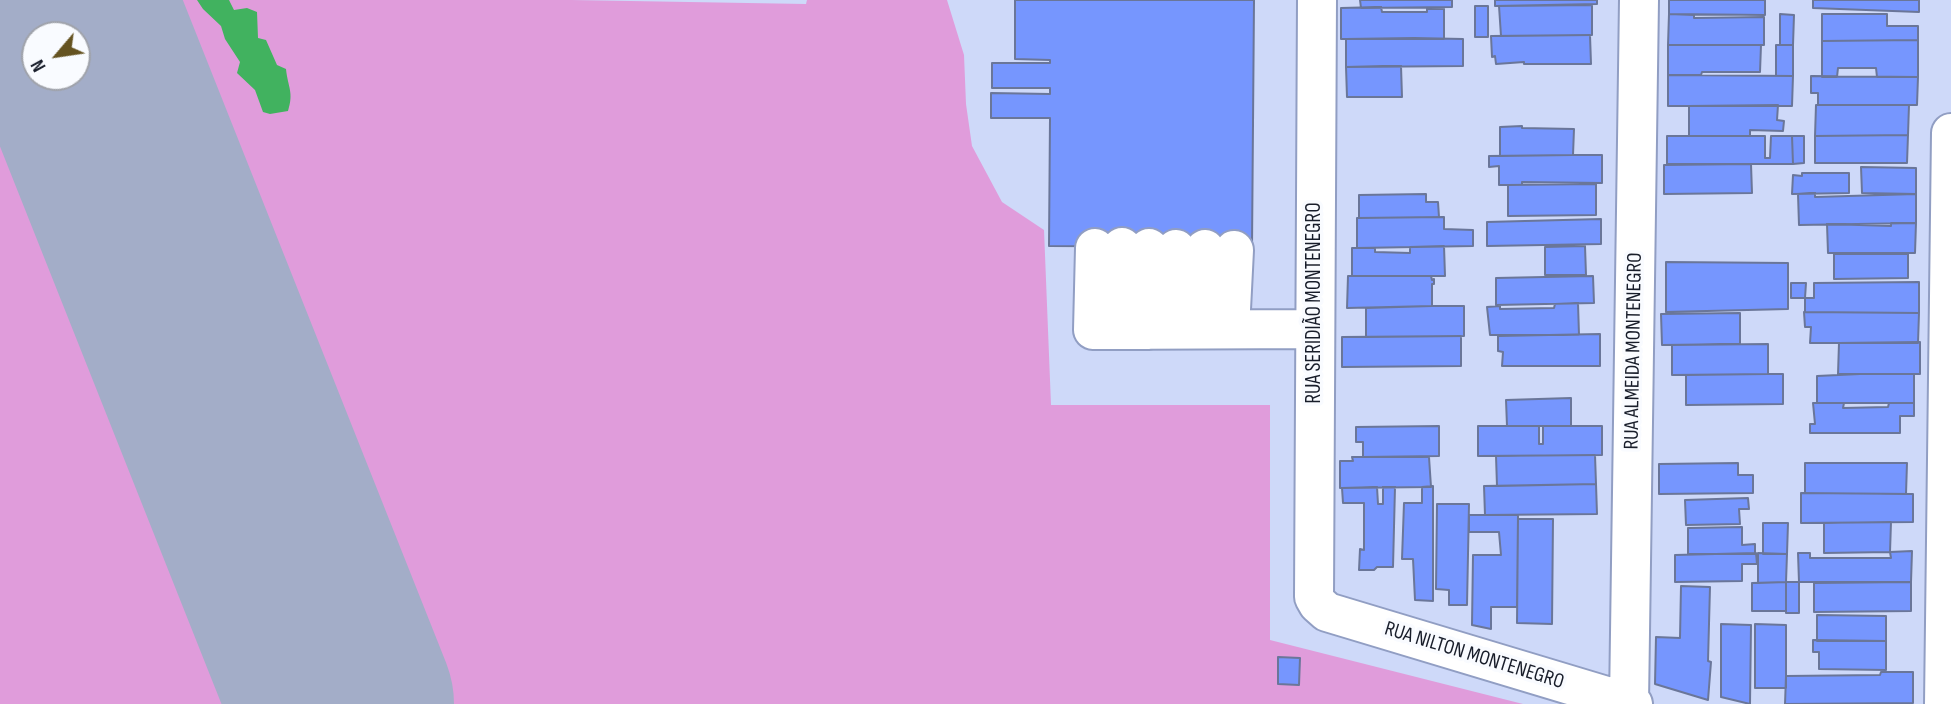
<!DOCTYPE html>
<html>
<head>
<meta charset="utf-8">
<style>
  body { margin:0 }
  #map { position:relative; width:1951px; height:704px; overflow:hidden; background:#ced9f9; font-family:"Sofia Sans Condensed",sans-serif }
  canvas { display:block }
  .north { position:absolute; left:21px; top:21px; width:70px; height:70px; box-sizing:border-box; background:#f9fbff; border:2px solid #9fa2aa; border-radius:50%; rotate:241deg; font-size:19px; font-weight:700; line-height:28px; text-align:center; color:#181d2a }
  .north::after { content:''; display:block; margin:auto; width:24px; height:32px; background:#655321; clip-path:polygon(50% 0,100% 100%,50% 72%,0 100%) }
</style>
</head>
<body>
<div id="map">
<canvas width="1951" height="704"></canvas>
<div class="north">N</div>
</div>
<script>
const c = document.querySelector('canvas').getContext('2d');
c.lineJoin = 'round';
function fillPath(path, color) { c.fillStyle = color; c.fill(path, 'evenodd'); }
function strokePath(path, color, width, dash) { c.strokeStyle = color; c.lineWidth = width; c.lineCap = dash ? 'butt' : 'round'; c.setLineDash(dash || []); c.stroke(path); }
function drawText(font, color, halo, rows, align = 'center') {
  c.font = font + ' "Sofia Sans Condensed",sans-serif'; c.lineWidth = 7; c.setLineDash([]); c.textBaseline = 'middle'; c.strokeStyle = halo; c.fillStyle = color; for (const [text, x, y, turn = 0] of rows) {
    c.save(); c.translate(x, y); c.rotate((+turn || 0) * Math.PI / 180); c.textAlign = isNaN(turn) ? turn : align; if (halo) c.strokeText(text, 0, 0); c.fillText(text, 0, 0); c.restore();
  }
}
const green = new Path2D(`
  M0,0H16L35,47V77H47L296,704H0Z
  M108,0H571L806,4L807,0H947L964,55L966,104L972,146L1002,202L1044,230L1051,405H1270V640L1523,704H390Z`);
const water = new Path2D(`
  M197,0H229L234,10L247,8L257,12L258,38L266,40L277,65L286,69C288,88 294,92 288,111L270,114L263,112L255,90L237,73L240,62L225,39L221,26L203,9Z`);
const runway = new Path2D(`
  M77,37L342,704`);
const building = new Path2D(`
  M1015,0H1254L1252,247L1049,246L1050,118H991V93L1050,94V88H992V63H1050V60L1015,59Z
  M1360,0H1452V7L1361,8Z
  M1495,0H1597V4L1495,6Z
  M1669,0H1765V15L1669,14Z
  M1813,0H1919V12L1813,8Z
  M1592,5V35L1501,36L1499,6Z
  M1475,6H1488V37H1475Z
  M1381,7L1382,12H1427V9H1444V39H1341V8Z
  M1669,14L1694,15V18L1764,17V45H1668Z
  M1780,14L1794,15L1793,45H1780Z
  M1822,14H1887V26H1918V40L1822,41Z
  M1590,35L1591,64H1524V62L1496,64L1495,56L1492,57L1491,36Z
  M1414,38L1463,39V66L1346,67V39Z
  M1918,40V77H1877L1876,68H1838L1837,77H1822V41Z
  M1668,45H1761L1760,72H1702L1701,75H1668Z
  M1776,45H1793V76H1776Z
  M1401,66L1402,97H1347L1346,67Z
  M1668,75L1793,76L1792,106H1668Z
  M1811,76L1918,77L1917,105H1818V93H1811Z
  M1778,105L1777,120L1784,121L1783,131L1750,130V136H1689V106Z
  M1816,105H1909L1908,135L1815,136Z
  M1522,126V128L1574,129L1573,155L1500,156V127Z
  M1908,135L1907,163H1815V136Z
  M1667,136H1765V158H1770L1771,136H1792L1793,164H1667Z
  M1792,136H1804V163L1793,164Z
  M1573,155H1602V183L1522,182V185H1499V166L1489,167V156Z
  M1751,164L1752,193L1664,194V165Z
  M1861,167L1916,168V194L1862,193Z
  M1802,173H1849V193L1792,194L1793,175L1802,176Z
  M1596,184V215L1508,216V185Z
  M1815,193V197L1916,194V223L1799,225L1798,194Z
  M1426,194V202H1438L1439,217L1359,218V195Z
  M1444,217V229L1473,230V246L1357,248V218Z
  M1601,219V244L1487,246V222Z
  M1891,223H1916L1915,253H1828L1827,224L1891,226Z
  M1444,246L1445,276H1352V248H1375V252L1410,253V247Z
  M1585,246L1586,275H1545V247Z
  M1834,254H1908V278L1834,279Z
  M1666,262L1788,263V309L1666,312Z
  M1348,276H1431L1432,280L1434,279V284H1432V306L1347,308Z
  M1593,276L1594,303L1496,305V278Z
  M1919,282V313L1805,312V298H1814V283Z
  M1791,283H1806L1805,298H1791Z
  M1578,303L1579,335H1490L1487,307L1500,306V309L1554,308L1555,304Z
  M1432,306H1464V336L1366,337V308Z
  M1804,312L1919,313L1918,343H1810L1811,327H1805Z
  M1740,313V344L1662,345L1661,314Z
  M1600,334V366H1502L1503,352L1498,351V336Z
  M1461,336V366L1342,367V337Z
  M1920,342V374H1838L1839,343Z
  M1768,344V374L1672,375V345Z
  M1768,374H1783V404L1686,405V375Z
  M1860,374H1914V403H1817V376Z
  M1571,398V426H1507L1506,400Z
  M1813,403H1844L1843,408L1888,407L1889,403H1914V416H1900V433H1810V424H1815Z
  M1439,426V456L1363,457V442H1356V427Z
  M1478,426H1539V444H1543V426H1602V455L1478,456Z
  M1595,455L1596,484L1497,486L1496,456Z
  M1352,457H1429L1431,487L1340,488V461H1353Z
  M1738,463V475H1753V493L1659,494V464Z
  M1805,463H1907L1906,494L1805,493Z
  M1596,484L1597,514L1485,515L1484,486Z
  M1433,486V601L1415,600L1413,559H1402L1404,503H1422V487Z
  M1377,487L1378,504H1383V487H1395L1393,567H1377L1374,570H1359L1360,549L1364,550V503H1343L1342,488Z
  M1801,493L1913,494V522L1801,523Z
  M1748,498L1749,509H1739L1740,524L1686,525L1685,500Z
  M1437,504H1469L1467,605H1449V590L1436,589Z
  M1469,515H1518L1517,607H1491V629L1472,625L1473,555H1501L1499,532H1469Z
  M1518,519H1553L1552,624L1517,623Z
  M1891,522L1890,552L1824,553V523Z
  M1763,523H1788L1787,554H1763Z
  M1742,527V545L1755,544V554H1688V528Z
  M1912,551L1911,582H1799L1798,553H1810V558H1891L1890,552Z
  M1756,553L1757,564H1742V581L1675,582V555Z
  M1758,553L1787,554L1786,582L1758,583Z
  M1786,582V611H1752V583Z
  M1786,582H1799V613H1786Z
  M1911,582V611L1814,612V583Z
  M1681,586L1710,587L1708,661L1711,662L1708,700L1655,684L1656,637L1680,638Z
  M1817,615L1886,616V641H1817Z
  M1721,624L1751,625L1750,704L1721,697Z
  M1755,624L1786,625V688H1755Z
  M1813,640L1886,641V670L1819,669V652H1813Z
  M1278,657L1300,658L1299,685L1278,684Z
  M1881,672H1913V703L1785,704L1786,676L1880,675Z`);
const minor = new Path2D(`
  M1317,0L1314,597L1318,604L1327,612L1633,704
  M1122,247V330
  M1095,248L1093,330L1315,329
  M1175,313L1176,249
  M1202,329L1205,249
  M1230,329L1234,250
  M1149,330V248
  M1629,703L1639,0
  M1944,704L1951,133`);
const streetNames = [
  ["RUA SERIDIÃO MONTENEGRO",1315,303,-90],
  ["RUA ALMEIDA MONTENEGRO",1634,351,-89],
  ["RUA NILTON MONTENEGRO",1474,656,17]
];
fillPath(green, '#e09cdb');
fillPath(water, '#41b25f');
strokePath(runway, '#a3adc8', 224);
fillPath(building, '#7696fe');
strokePath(building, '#6a7699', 2);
strokePath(minor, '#919ec3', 42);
strokePath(minor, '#fff', 38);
drawText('21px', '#181d2a', '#f9fbff', streetNames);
</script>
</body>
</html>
